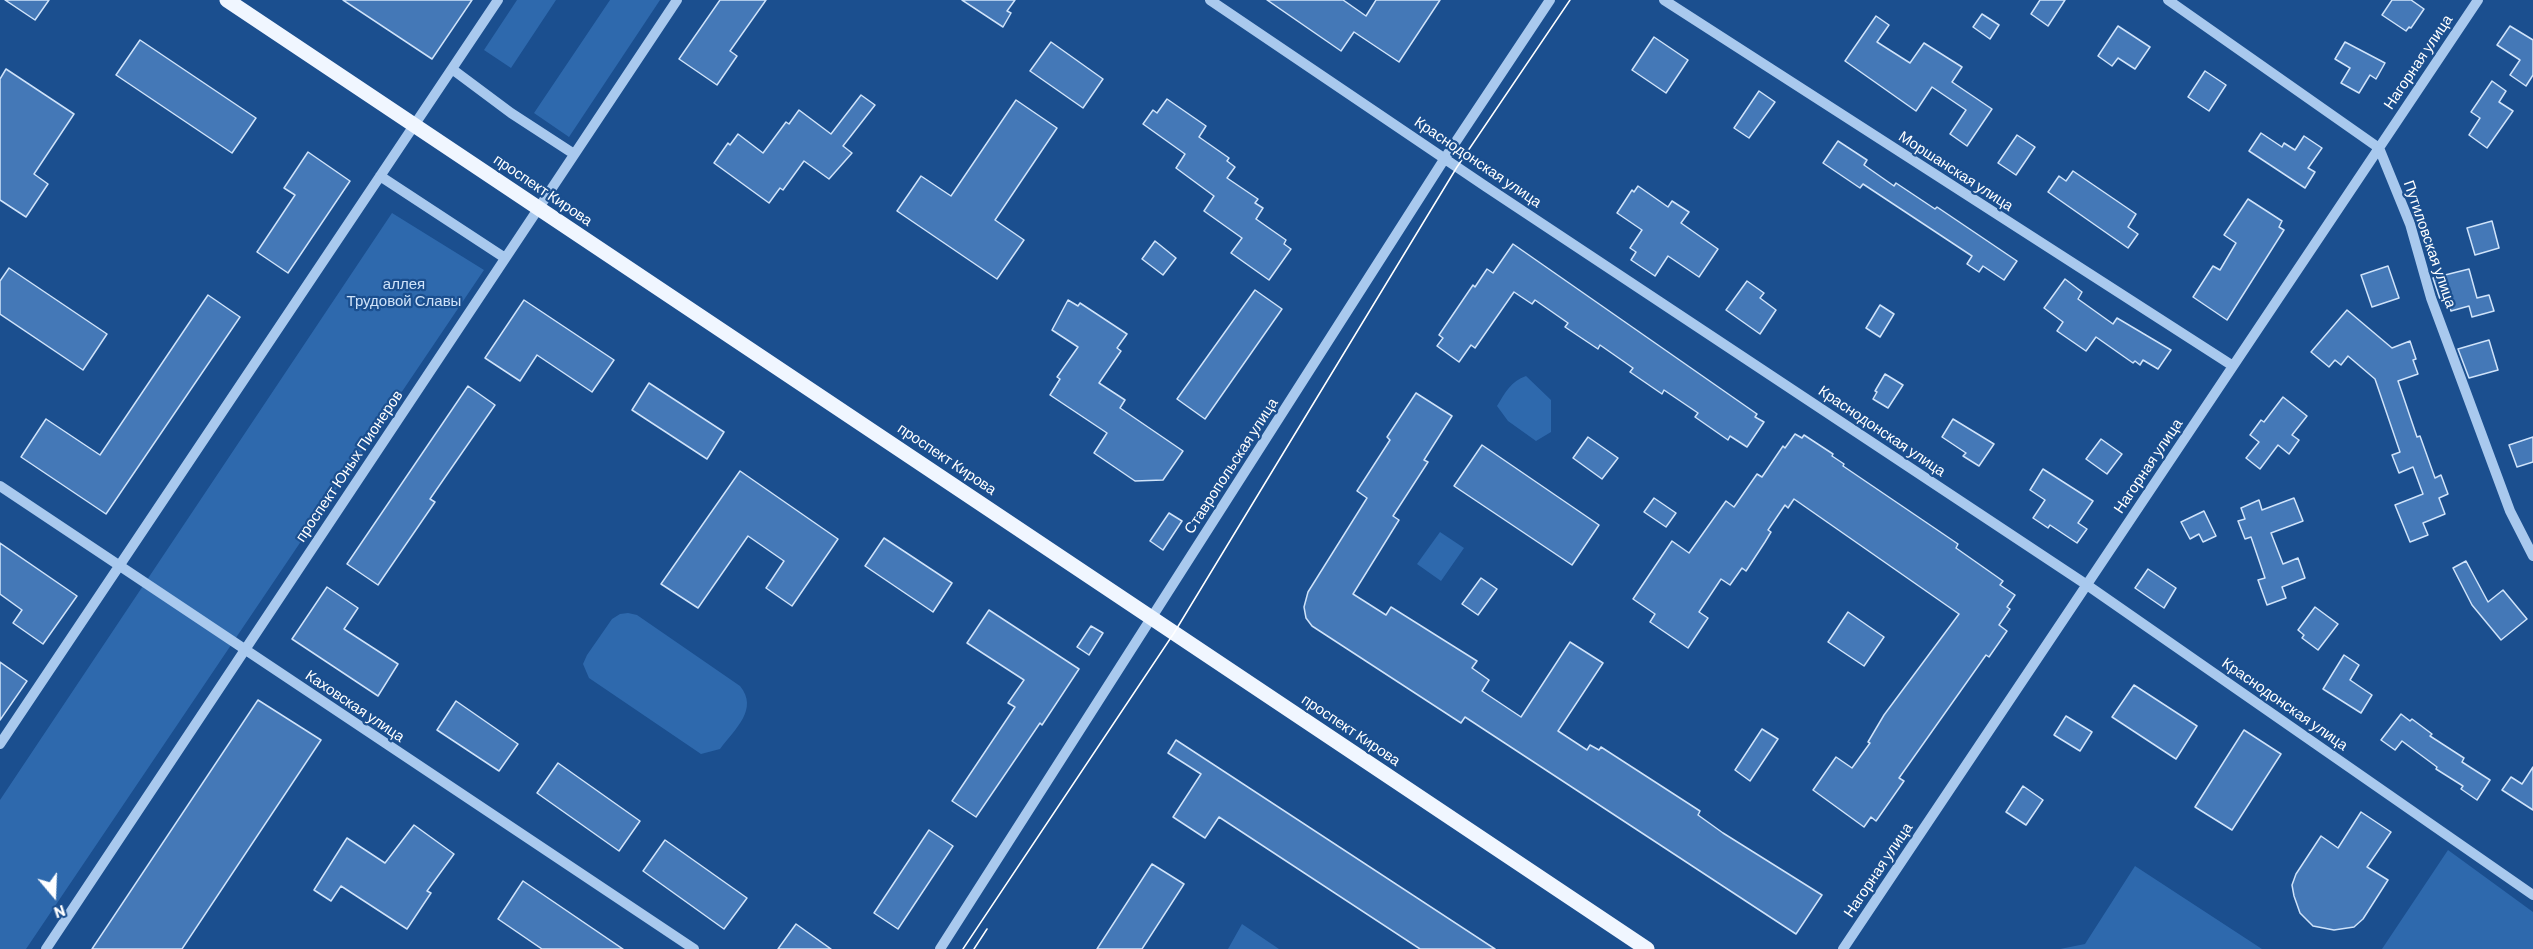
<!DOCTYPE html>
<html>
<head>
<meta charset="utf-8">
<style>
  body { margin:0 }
  #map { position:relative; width:2533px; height:949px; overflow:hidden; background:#1b4f8f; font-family:Barlow,sans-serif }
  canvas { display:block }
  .north { position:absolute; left:24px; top:865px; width:60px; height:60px; -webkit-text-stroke:4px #1b4f8f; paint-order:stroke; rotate:161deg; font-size:16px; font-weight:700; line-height:24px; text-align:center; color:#fff }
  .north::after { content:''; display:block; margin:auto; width:21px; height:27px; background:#fff; clip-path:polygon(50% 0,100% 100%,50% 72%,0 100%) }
</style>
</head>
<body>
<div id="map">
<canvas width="2533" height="949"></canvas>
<div class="north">N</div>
</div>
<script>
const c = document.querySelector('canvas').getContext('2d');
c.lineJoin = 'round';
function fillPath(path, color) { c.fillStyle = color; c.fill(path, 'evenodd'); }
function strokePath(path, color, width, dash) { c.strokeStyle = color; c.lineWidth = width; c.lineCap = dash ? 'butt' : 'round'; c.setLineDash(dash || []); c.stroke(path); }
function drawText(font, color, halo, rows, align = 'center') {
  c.font = font + ' Barlow,sans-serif'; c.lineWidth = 4.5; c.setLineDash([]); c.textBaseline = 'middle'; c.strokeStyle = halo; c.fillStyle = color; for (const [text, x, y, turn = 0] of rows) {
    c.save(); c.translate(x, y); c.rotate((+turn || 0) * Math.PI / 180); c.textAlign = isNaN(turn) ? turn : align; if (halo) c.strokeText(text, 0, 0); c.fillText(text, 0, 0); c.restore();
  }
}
const green = new Path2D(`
  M517,0H556L511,68L484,50Z
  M610,0H660L569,137L534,113Z
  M392,213L484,270L26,949H0V800Z
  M1526,376L1551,400V432L1536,441L1508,421L1497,406C1505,393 1511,381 1526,376Z
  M1440,532L1464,548L1441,581L1417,564Z
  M628,613L637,615L740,686C759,709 735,729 720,749L701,754L589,678L583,664L587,655L612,619L620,614Z
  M2448,850L2533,912V949H2382Z
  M2135,866L2262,949H2060L2085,944Z
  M1242,924L1279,949H1228Z`);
const building = new Path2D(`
  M5,0H49L35,20Z
  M343,0H472L432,59Z
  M720,0H766L730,51L737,56L717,85L679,59Z
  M962,0H1015L1007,11L1011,13L1003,27Z
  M1267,0H1343L1366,16L1376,0H1440L1399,62L1354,32L1341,51Z
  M2040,0H2065L2048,26L2031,14Z
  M2392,0H2411L2424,9L2411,28L2409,27L2406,31L2382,15Z
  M1982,14L1999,25L1990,39L1973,27Z
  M1876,16L1889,25L1877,42L1910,63L1924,43L1962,67L1952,82L1992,109L1967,146L1950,134L1966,110L1932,87L1916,111L1845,61Z
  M2118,26L2150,47L2135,69L2118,58L2112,66L2098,56Z
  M2510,26L2533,40V75L2526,86L2510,75L2520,60L2497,45Z
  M1654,37L1688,60L1666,93L1632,70Z
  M140,40L256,118L232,153L116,75Z
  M1051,42L1103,79L1083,108L1030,71Z
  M2345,42L2385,63L2376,79L2370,75L2359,93L2341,83L2350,68L2335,59Z
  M6,69L74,114L34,174L48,184L26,217L0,200V79Z
  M2205,71L2226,85L2209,111L2188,97Z
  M2492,81L2506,91L2499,102L2513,111L2487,148L2469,135L2480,118L2471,112Z
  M1759,91L1775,102L1749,138L1734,128Z
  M861,95L875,105L843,146L852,153L829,179L804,161L783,190L780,188L769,203L714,163L728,143L730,145L738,134L763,153L786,122L789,124L799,110L831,134Z
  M1167,99L1206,126L1199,137L1229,158L1227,161L1235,167L1227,178L1258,199L1255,203L1263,208L1256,219L1286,240L1284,244L1291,249L1269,280L1231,253L1242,238L1204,211L1214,196L1176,168L1185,154L1143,124L1153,110L1157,113Z
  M1016,100L1057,128L995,220L1024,240L997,279L897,211L921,176L951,196Z
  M2261,133L2282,147L2284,143L2295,150L2304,136L2322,148L2308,168L2315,172L2305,188L2249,151Z
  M2017,135L2035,147L2016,175L1998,163Z
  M1838,141L1867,160L1864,165L1894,186L1896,183L1935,209L1937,207L2017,261L2004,280L1983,266L1979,272L1967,264L1972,256L1863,184L1860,188L1823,163Z
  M308,152L350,181L288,273L257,252L295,195L284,188Z
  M2073,171L2136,214L2128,227L2138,234L2128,248L2048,192L2059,176L2066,181Z
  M1638,186L1668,207L1672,201L1689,212L1681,223L1718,249L1699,277L1668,256L1655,276L1631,260L1636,252L1630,248L1642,230L1617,213L1632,190L1634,192Z
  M2248,199L2282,221L2279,227L2284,230L2227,320L2193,297L2213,266L2220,270L2236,243L2224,235Z
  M2492,221L2499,248L2475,255L2467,228Z
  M1155,241L1176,258L1163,275L1142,259Z
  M1513,244L1757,414L1755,417L1764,422L1747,447L1730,436L1728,440L1695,417L1698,413L1664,390L1662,394L1630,372L1633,368L1600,345L1598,349L1565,327L1568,323L1535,300L1532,304L1514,292L1475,348L1471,345L1459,362L1437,346L1443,338L1439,335L1473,285L1475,287L1487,269L1493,273Z
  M2388,266L2399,298L2372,307L2361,275Z
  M9,268L107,334L83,370L0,314V281Z
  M2469,269L2477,298L2489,295L2494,311L2472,317L2469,306L2451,311L2447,297L2440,299L2433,278Z
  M2065,279L2082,292L2078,299L2113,324L2117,318L2171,350L2158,369L2143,360L2140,365L2135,361L2133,363L2096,337L2086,351L2057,331L2063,322L2044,308Z
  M1747,281L1764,293L1760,298L1776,310L1760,334L1726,310Z
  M1255,290L1282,309L1205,419L1177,399Z
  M208,295L240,317L106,514L21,457L46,419L100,455Z
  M524,300L614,360L592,392L537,355L520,381L485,358Z
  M1068,300L1078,306L1080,303L1127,334L1117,348L1121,351L1099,383L1125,400L1120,408L1183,451L1163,480L1135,481L1094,453L1107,433L1050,395L1060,379L1057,377L1078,347L1052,330Z
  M1880,305L1894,314L1880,337L1866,328Z
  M2347,310L2392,348L2410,341L2416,359L2413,360L2418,374L2398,381L2417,437L2420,436L2435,478L2441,475L2448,494L2439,498L2445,514L2423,523L2428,535L2410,542L2395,505L2423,494L2413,467L2399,473L2392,455L2400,452L2375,379L2348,356L2341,365L2335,360L2329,367L2311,352Z
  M2489,340L2498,370L2469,378L2458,349Z
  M1885,374L1903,385L1888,408L1873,399L1877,392L1875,391Z
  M649,383L724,432L707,459L632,410Z
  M468,386L495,405L430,499L435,502L378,585L347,564Z
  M1416,393L1452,416L1424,460L1428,462L1393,516L1399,520L1353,594L1386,615L1391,607L1477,661L1472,668L1489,680L1482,691L1521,717L1570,642L1603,663L1558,731L1587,750L1590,745L1599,750L1601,747L1700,811L1698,815L1723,833L1822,895L1796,934L1465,717L1461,723L1312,626L1306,618L1304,607L1308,592L1367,498L1357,491L1390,440L1387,437Z
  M2283,397L2307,416L2292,435L2299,440L2289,454L2278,445L2260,469L2246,458L2259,442L2250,435L2261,420L2264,422Z
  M1953,419L1994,444L1979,466L1963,456L1966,453L1942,437Z
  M1795,434L1802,438L1804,435L1833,454L1832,456L1844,464L1843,466L1958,544L1956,548L2003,581L2000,585L2015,595L2007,607L2010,609L1999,625L2007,631L1989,657L1986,655L1899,778L1904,781L1876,821L1871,817L1864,827L1813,790L1836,757L1852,768L1870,743L1868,742L1884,715L1959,614L1794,499L1788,508L1785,505L1768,530L1771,532L1765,542L1746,571L1742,568L1730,585L1721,579L1699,612L1708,618L1688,648L1650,622L1655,614L1633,599L1672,541L1689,553L1726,501L1734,507L1757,474L1762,477L1783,446L1785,448Z
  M1588,437L1618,458L1602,479L1573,458Z
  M2533,437V462L2517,467L2509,445Z
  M2101,439L2122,454L2107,474L2086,459Z
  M1482,445L1599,525L1572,565L1454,486Z
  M2043,469L2093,501L2078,523L2087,529L2077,543L2050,525L2048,528L2033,518L2045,500L2030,490Z
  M740,471L838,539L792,606L766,588L784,561L748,536L698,608L661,584Z
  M1654,498L1676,513L1666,527L1644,512Z
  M2294,498L2303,521L2271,533L2283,564L2298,558L2305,578L2282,587L2286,598L2267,605L2258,580L2265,578L2251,537L2245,539L2238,521L2245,519L2241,508L2259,500L2262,510Z
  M2204,511L2216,536L2203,542L2199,534L2190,539L2181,522Z
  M1169,513L1182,521L1163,550L1150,541Z
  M884,538L952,583L933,612L865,566Z
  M0,543L77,596L43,644L13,623L22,610L0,594Z
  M2466,561L2488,602L2503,590L2527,619L2501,640L2472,605L2453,568Z
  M2148,569L2176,588L2164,608L2135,588Z
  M1481,578L1497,589L1478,615L1462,604Z
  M327,587L358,608L344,629L398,664L378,696L292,639Z
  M2315,607L2338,624L2318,650L2302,638L2304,635L2298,630Z
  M989,610L1079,669L1042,725L1040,723L976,817L952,801L1015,707L1008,703L1024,680L967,643Z
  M1848,612L1884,637L1864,666L1828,642Z
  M1091,626L1103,633L1089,655L1077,647Z
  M2344,655L2359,665L2350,680L2372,695L2361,713L2323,689Z
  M0,662L27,681L0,720Z
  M2134,685L2197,726L2176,759L2112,717Z
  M258,700L321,740L182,949H92Z
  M456,701L518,744L499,771L437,730Z
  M2401,714L2410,721L2412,719L2432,734L2430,736L2464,758L2462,762L2490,780L2477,800L2461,789L2463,786L2436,769L2437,767L2402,741L2395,750L2381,740Z
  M2066,716L2092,732L2080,751L2054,735Z
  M1762,729L1778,739L1750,781L1735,770Z
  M2244,730L2281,754L2232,830L2195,807Z
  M1176,740L1495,949H1420L1219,817L1205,838L1173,817L1201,774L1168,753Z
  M558,763L640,821L619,851L537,793Z
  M2533,767V810L2502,790L2511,777L2522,784Z
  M2023,786L2043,800L2026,825L2006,812Z
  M2361,812L2391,832L2367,867L2388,880L2363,919L2354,927L2334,930L2313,926L2300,913L2294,896L2292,885L2296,874L2321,836L2338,848Z
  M414,825L454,854L427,891L431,893L407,929L341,886L331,901L314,890L347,838L385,863Z
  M929,830L953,846L898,929L874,913Z
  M665,840L747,898L724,929L643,871Z
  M1152,864L1184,884L1142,949H1097Z
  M523,881L623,949H542L498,919Z
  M796,924L831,949H778Z`);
const minor = new Path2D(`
  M1210,0L1485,186L2087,585L2533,895
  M1664,0L2233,366
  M2168,0L2379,148L2410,224L2431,298L2510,511L2533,556
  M452,69L511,113L574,154
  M380,176L505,258
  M0,486L694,949
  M0,744L498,0
  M46,949L677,0
  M940,949L1445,158L1550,0
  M1843,949L2478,0`);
const major = new Path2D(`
  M227,0L1647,949`);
const tram = new Path2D(`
  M963,949L1174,633L1457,167L1570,0
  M974,949L987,929`);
const streetNames = [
  ["Нагорная улица",2418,62,-56],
  ["Краснодонская улица",1478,162,34],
  ["Моршанская улица",1956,171,33],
  ["проспект Кирова",543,190,34],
  ["Путиловская улица",2430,244,71],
  ["Краснодонская улица",1882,431,34],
  ["проспект Кирова",947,459,34],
  ["проспект Юных Пионеров",349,466,-56],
  ["Ставропольская улица",1231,466,-57],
  ["Нагорная улица",2148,466,-56],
  ["Краснодонская улица",2285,704,35],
  ["Каховская улица",355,706,34],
  ["проспект Кирова",1351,730,34],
  ["Нагорная улица",1878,870,-56]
];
const parkNames = [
  ["аллея",404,284],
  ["Трудовой Славы",404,301]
];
fillPath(green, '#2e69ad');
fillPath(building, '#4478b7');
strokePath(building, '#cfe3fa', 1.5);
strokePath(minor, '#a9c9ee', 10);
strokePath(major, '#f0f6ff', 15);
strokePath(tram, '#fff', 1.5);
drawText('15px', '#fff', '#1b4f8f', streetNames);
drawText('15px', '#cfe3fa', '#1b4f8f', parkNames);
</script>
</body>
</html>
